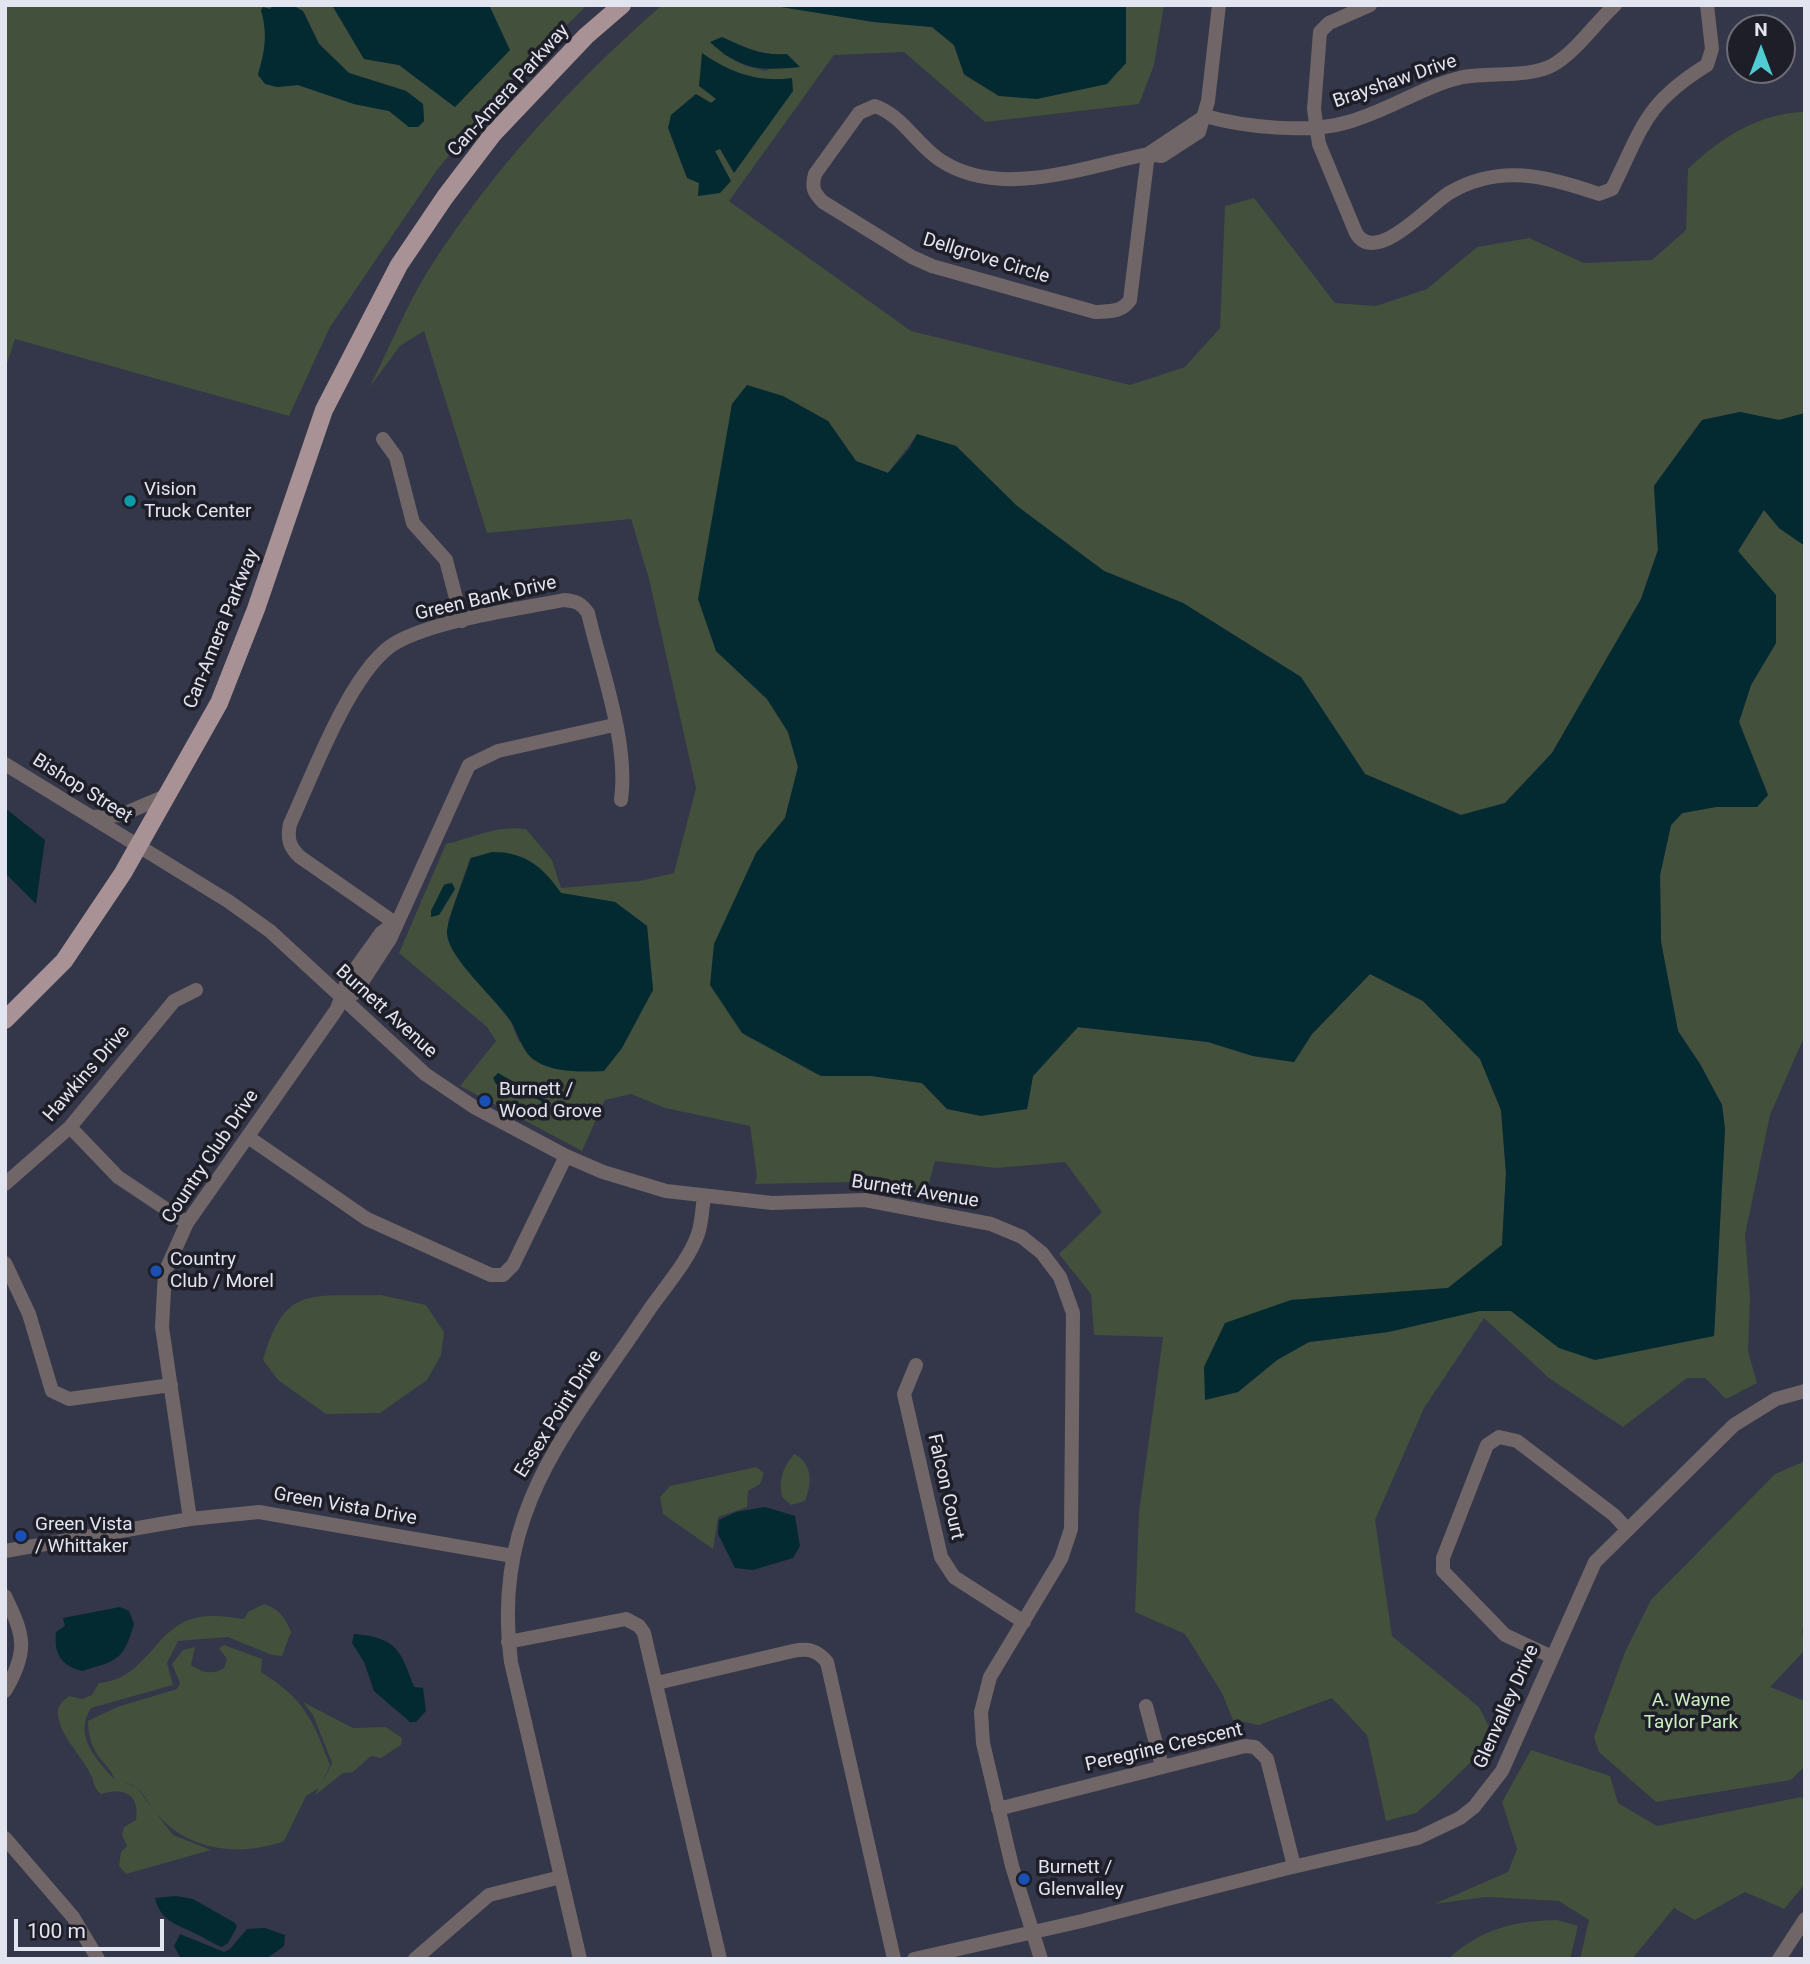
<!DOCTYPE html>
<html>
<head>
<meta charset="utf-8">
<style>
  body { margin:0 }
  #map { position:relative; width:1810px; height:1964px; overflow:hidden; background:#343649; font-family:Roboto,sans-serif }
  canvas { display:block }
  .frame { position:absolute; inset:0; border:7px solid #e2e4f0; pointer-events:none }
  .north { position:absolute; left:1726px; top:14px; width:70px; height:70px; box-sizing:border-box; background:#1d1e27; border:2px solid #6c6d77; border-radius:50%; rotate:0deg; font-size:19px; font-weight:700; line-height:28px; text-align:center; color:#e2e4f0 }
  .north::after { content:''; display:block; margin:auto; width:24px; height:32px; background:#51ccd2; clip-path:polygon(50% 0,100% 100%,50% 72%,0 100%) }
  .scale { position:absolute; left:14px; top:1919px; width:150px; height:32px; box-sizing:border-box; border:4px solid #e2e4f0; border-top:0; padding-left:9px; font-size:21px; line-height:24px; white-space:nowrap; color:#e2e4f0; -webkit-text-stroke:5px #1d1e27; paint-order:stroke }
</style>
</head>
<body>
<div id="map">
<canvas width="1810" height="1964"></canvas>
<div class="frame"></div>
<div class="north">N</div>
<div class="scale">100 m</div>
</div>
<script>
const c = document.querySelector('canvas').getContext('2d');
c.lineJoin = 'round';
function fillPath(path, color) { c.fillStyle = color; c.fill(path, 'evenodd'); }
function strokePath(path, color, width, dash) { c.strokeStyle = color; c.lineWidth = width; c.lineCap = dash ? 'butt' : 'round'; c.setLineDash(dash || []); c.stroke(path); }
function drawText(font, color, halo, rows, align = 'center') {
  c.font = font + ' Roboto,sans-serif'; c.lineWidth = 7; c.setLineDash([]); c.textBaseline = 'middle'; c.strokeStyle = halo; c.fillStyle = color; for (const [text, x, y, turn = 0] of rows) {
    c.save(); c.translate(x, y); c.rotate((+turn || 0) * Math.PI / 180); c.textAlign = isNaN(turn) ? turn : align; if (halo) c.strokeText(text, 0, 0); c.fillText(text, 0, 0); c.restore();
  }
}
const green = new Path2D(`
  M5,5H274L270,9L261,10C268,34 265,51 258,75L277,87L298,85L354,104L389,111L409,127L424,121L423,104L406,91L349,73L319,44L303,11L292,5H332L364,59L399,65L455,107L509,50L489,5H587L508,84L437,170L330,327L289,416L15,339L5,369Z
  M662,5H769L874,22L932,27L954,45L964,75L999,96L1126,63V5H1164L1154,65L1139,104L985,122L904,52L834,55L729,201L911,331L1130,385L1185,367L1220,328L1225,206L1254,198L1335,303L1376,306L1427,289L1477,247L1529,238L1584,263L1652,260L1686,230L1688,169C1719,139 1760,112 1805,112V413L1779,420L1740,412L1702,420L1654,486L1658,550L1641,599L1552,753L1505,803L1461,815L1365,774L1301,677L1183,603L1104,571L1017,506L956,446L917,435L888,473L856,461L828,421L732,404L725,456L716,651L767,699L788,732L798,767L785,818L756,853L742,1033L821,1076H871L922,1083L947,1109H1027L1033,1076L1077,1027L1208,1042L1253,1056L1294,1062L1312,1034L1370,974L1423,1001L1480,1059L1501,1110L1506,1173L1502,1245L1448,1288L1291,1300L1238,1392L1277,1360L1309,1342L1388,1332L1479,1311H1511L1559,1348L1714,1336L1725,1129L1722,1105L1700,1064L1678,1031L1661,942L1660,875L1671,825L1683,813L1716,807H1756L1768,795L1739,722L1751,685L1776,643L1738,551L1764,509L1779,528L1805,546V1035L1770,1115L1745,1235L1750,1297L1748,1351L1757,1383L1726,1399L1705,1378H1687L1623,1427L1549,1378L1484,1318L1424,1408L1375,1520L1392,1636L1479,1707L1489,1727L1474,1759L1436,1796L1416,1813L1386,1821L1367,1735L1332,1698L1259,1725L1233,1720L1222,1693L1185,1634L1135,1612L1139,1512L1163,1337L1094,1335L1091,1294L1059,1254L1102,1212L1065,1162L997,1168L935,1161L926,1194L853,1182L755,1184L757,1176L750,1126L665,1108L631,1094L605,1100L582,1151L460,1086L496,1041L487,1027L399,953L446,844C474,837 497,825 526,829L552,860L561,888L640,881L674,873L696,788L649,579L631,519L487,533L424,331L400,346L369,388C389,349 406,306 429,269C493,169 573,83 662,5ZM722,37C745,48 762,56 787,54L766,71L746,66L723,54ZM703,54C731,73 758,82 792,79L734,172L720,148L715,151L698,196L711,103L717,99ZM504,852C531,859 545,869 561,893L615,902L647,926L653,990L638,1014L519,1042L511,1022L492,998L448,922L470,858ZM450,882L443,910L431,911L444,885Z
  M381,1295L426,1305L444,1332L441,1355L427,1380L380,1413L326,1414L278,1380L263,1360C285,1283 312,1297 381,1295Z
  M794,1454C813,1463 812,1484 805,1501L791,1505L782,1497C779,1479 782,1469 794,1454Z
  M1805,1461V1623L1802,1631L1805,1650L1770,1687L1805,1701V1766L1791,1780L1656,1802L1599,1752L1594,1737L1625,1652L1651,1600L1775,1474Z
  M756,1467L764,1473L760,1484L748,1491L747,1507L718,1517L713,1549L663,1514L660,1497L670,1486Z
  M264,1604C279,1609 285,1617 291,1632L282,1656L272,1655L228,1637L178,1641L167,1663L173,1685L91,1708C73,1735 96,1759 114,1779C112,1765 88,1758 88,1721L117,1707L177,1689L180,1683L172,1664L183,1650L195,1647L191,1665C203,1673 212,1675 224,1668L227,1659L219,1648L224,1645L262,1659L261,1672C305,1700 312,1718 330,1765L321,1785L332,1763L313,1715L303,1702L353,1728L386,1727L402,1738L401,1745L381,1758L371,1756L353,1772L343,1773L314,1796L319,1788L306,1796L284,1841C241,1857 188,1851 158,1815C145,1800 143,1787 124,1782L137,1788L173,1835L211,1850L126,1874L119,1866L121,1852L127,1846L122,1835L124,1827L136,1820C140,1794 124,1787 101,1794C93,1788 95,1783 91,1775C82,1756 60,1736 58,1715C57,1705 62,1702 69,1696L82,1699L92,1695L99,1683C147,1679 155,1627 195,1618C210,1614 229,1617 244,1619L248,1612Z
  M1531,1750L1610,1776L1618,1803L1657,1826L1801,1797L1805,1800V1884L1784,1909L1745,1892L1695,1920L1674,1908L1632,1959H1580L1589,1920L1559,1901L1486,1897L1434,1904L1508,1872L1517,1849L1502,1802Z
  M1557,1920L1578,1926L1570,1959H1448C1481,1929 1513,1921 1557,1920Z`);
const water = new Path2D(`
  M274,5H292L303,11L319,44L349,73L406,91L423,104L424,121L418,127H409L389,111L354,104L298,85L277,87L265,84L258,75C265,51 268,34 261,10L263,7L270,9Z
  M332,5H489L510,50L455,107L399,65L364,59Z
  M769,5H1126V63L1107,84L1037,99L999,96L964,74L954,45L932,27L874,22Z
  M722,37C745,48 762,56 787,54L800,67C761,71 740,70 710,42Z
  M702,53C730,73 758,83 792,78L793,91L734,173L720,149L715,151L731,181L720,193L698,196L699,183L687,178L668,128L671,115L696,94L711,103L716,99L699,86Z
  M747,385L783,396L828,421L856,461L888,473L909,449L917,434L956,446L1017,506L1104,571L1183,603L1301,677L1365,774L1461,815L1505,803L1552,753L1641,599L1658,550L1654,486L1702,420L1740,412L1779,420L1805,413V546L1779,528L1764,510L1738,551L1776,595V643L1751,685L1739,722L1768,795L1757,807H1716L1682,813L1671,825L1660,875L1661,942L1678,1031L1700,1064L1722,1105L1725,1129L1714,1336L1595,1360L1559,1348L1511,1311H1479L1388,1332L1309,1342L1277,1360L1238,1392L1205,1400L1204,1367L1225,1323L1291,1300L1448,1288L1502,1245L1506,1173L1501,1110L1480,1059L1423,1001L1370,974L1312,1034L1294,1062L1253,1056L1208,1042L1078,1027L1033,1076L1027,1109L981,1116L947,1109L922,1083L871,1076H821L742,1033L710,985L714,944L756,853L785,818L798,767L788,732L767,699L716,651L698,599L732,404Z
  M5,808L45,840L36,904L5,873Z
  M492,852C525,852 543,867 561,893L615,902L647,926L653,990L622,1048L604,1071C584,1072 554,1073 536,1061C521,1052 519,1033 510,1020C496,999 449,959 447,934C446,921 466,875 471,858Z
  M452,883L455,889L439,915L431,917V911L444,885Z
  M498,1073L551,1103L550,1106L523,1091L516,1094L496,1084L493,1078Z
  M765,1507L795,1516L800,1546L793,1558L753,1570L735,1568L718,1534L719,1520L736,1512Z
  M120,1607L129,1611L134,1624C123,1661 118,1660 82,1671C61,1665 54,1655 56,1632L65,1626L63,1618Z
  M354,1634C397,1638 400,1649 414,1687L423,1688L426,1711L416,1722H410L374,1691L364,1662L352,1643Z
  M176,1896L193,1899L235,1923L237,1927L228,1943L222,1947C213,1944 205,1938 196,1934C178,1924 161,1923 155,1898Z
  M265,1928L285,1935L284,1946L266,1959H181L174,1946L180,1934L224,1952L230,1949L247,1929Z`);
const minor = new Path2D(`
  M1370,5L1329,23L1320,32L1314,109L1319,144L1356,233C1376,266 1428,206 1449,193C1499,163 1547,176 1599,194L1612,189C1643,127 1644,104 1707,65L1712,49L1707,5
  M1205,116C1244,127 1309,134 1348,122C1388,111 1423,86 1463,77C1490,72 1530,78 1553,65C1576,52 1595,23 1615,5
  M1148,154L1130,300C1121,313 1109,311 1095,312L932,266L912,257L823,202C814,193 811,188 815,174L859,113L875,106C903,116 916,144 940,160C1000,200 1083,167 1148,154L1162,156L1199,132L1208,101L1219,5
  M1148,154L1205,116
  M383,439L396,457L413,523L446,560L462,621
  M5,764L228,901L270,931L425,1074L474,1107L566,1156L603,1172L666,1191L772,1203L865,1200L991,1224L1022,1237L1042,1253L1060,1277L1073,1313L1071,1529L1061,1559L990,1677L981,1712L983,1743L1012,1866L1041,1959
  M93,817L121,815L168,795
  M395,923L300,857C289,847 287,838 290,824C312,777 352,666 397,642C440,619 515,610 564,600C576,601 581,603 588,613C601,669 629,743 621,800
  M343,1000L355,993L390,939L469,765L498,751L614,725
  M70,1127L118,1177L187,1223
  M248,1137L367,1219L491,1275H503L513,1265L566,1156
  M5,1184L70,1127L174,1001L196,990
  M5,1263L29,1314L52,1391L69,1399L171,1385
  M916,1365L904,1394L941,1557L954,1577L1024,1622
  M190,1519L162,1327L165,1272L187,1223L337,1009L348,979L381,933L395,923
  M5,1551L190,1519L259,1512L513,1556
  M5,1596C24,1635 29,1651 5,1691
  M508,1642L626,1619L639,1626L644,1633L720,1959
  M1550,1656L1505,1635L1443,1571V1558L1487,1445L1499,1437L1517,1441L1614,1515L1627,1529
  M657,1683L793,1651C808,1648 817,1650 827,1662L894,1959
  M1146,1706L1162,1766
  M998,1809L1245,1746L1255,1747L1267,1759L1294,1866
  M5,1838L73,1917L98,1959
  M415,1959L489,1895L561,1877
  M580,1959L511,1662C491,1508 570,1429 649,1310C665,1287 689,1260 698,1234C702,1222 702,1209 704,1197
  M914,1959L1082,1921L1284,1869L1418,1838L1460,1818L1474,1807L1502,1771L1595,1562L1734,1425L1776,1399L1805,1391
  M1779,1959L1805,1919`);
const major = new Path2D(`
  M5,1020L64,961L123,873L219,703L256,609L324,410L399,265L445,197L493,134L586,36L622,5`);
const markers = [
  [130,501,7,"#0f9aa8"],
  [485,1101,7,"#1a4fb4"],
  [156,1271,7,"#1a4fb4"],
  [21,1536,7,"#1a4fb4"],
  [1024,1879,7,"#1a4fb4"]
];
const streetNames = [
  ["Brayshaw Drive",1395,82,-19],
  ["Can-Amera Parkway",509,91,-48],
  ["Dellgrove Circle",986,259,17],
  ["Green Bank Drive",486,599,-13],
  ["Can-Amera Parkway",222,629,-68],
  ["Bishop Street",82,789,32],
  ["Burnett Avenue",386,1012,42],
  ["Hawkins Drive",87,1074,-49],
  ["Country Club Drive",211,1157,-56],
  ["Burnett Avenue",915,1192,9],
  ["Essex Point Drive",559,1414,-58],
  ["Falcon Court",945,1487,77],
  ["Green Vista Drive",345,1507,10],
  ["Glenvalley Drive",1507,1707,-66],
  ["Peregrine Crescent",1164,1748,-13]
];
const poiNames = [
  ["Vision",144,490],
  ["Truck Center",144,512],
  ["Burnett /",499,1090],
  ["Wood Grove",499,1112],
  ["Country",170,1260],
  ["Club / Morel",170,1282],
  ["Green Vista",35,1525],
  ["/ Whittaker",35,1547],
  ["Burnett /",1038,1868],
  ["Glenvalley",1038,1890]
];
const parkNames = [
  ["A. Wayne",1691,1701],
  ["Taylor Park",1691,1723]
];
fillPath(green, '#42503c');
fillPath(water, '#032931');
strokePath(minor, '#716667', 14);
strokePath(major, '#a89295', 18);
for (const [x, y, r, color] of markers) { const dot = new Path2D(); dot.arc(x, y, r, 0, 2 * Math.PI); c.fillStyle = color; c.fill(dot); strokePath(dot, '#1d1e27', 2.5); }
drawText('19px', '#e2e4f0', '#1d1e27', streetNames);
drawText('19px', '#e2e4f0', '#1d1e27', poiNames, 'left');
drawText('19px', '#cbedbd', '#1d1e27', parkNames);
</script>
</body>
</html>
